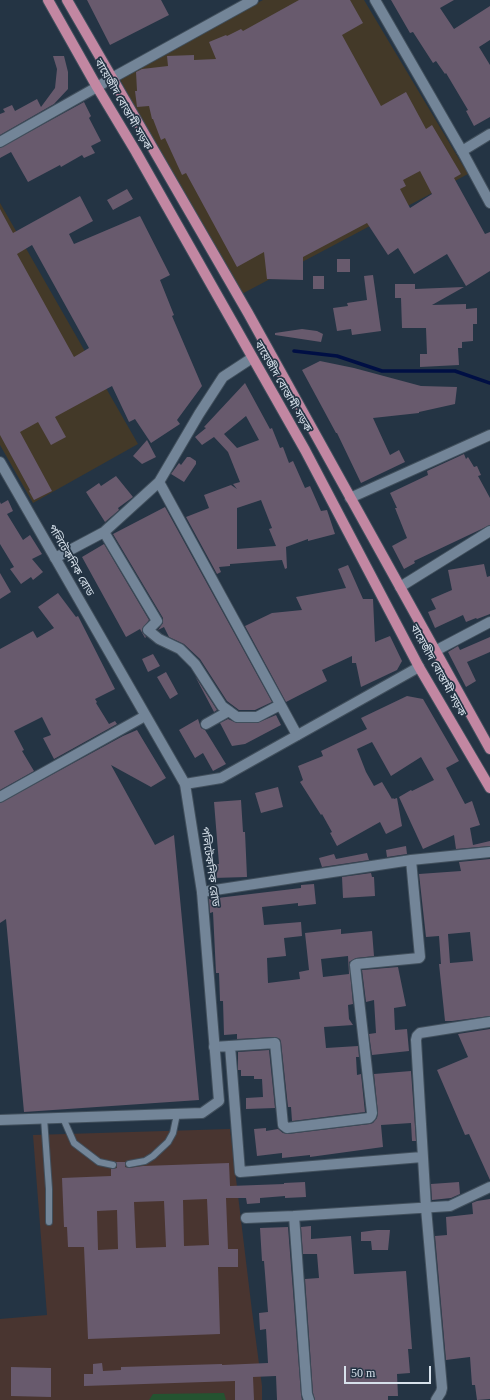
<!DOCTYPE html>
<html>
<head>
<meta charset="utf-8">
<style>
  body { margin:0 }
  #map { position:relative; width:490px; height:1400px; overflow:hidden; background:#243444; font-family:Georgia,serif }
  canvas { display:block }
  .scale { position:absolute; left:344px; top:1366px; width:87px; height:18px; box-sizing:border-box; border:2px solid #d7e1eb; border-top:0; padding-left:5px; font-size:12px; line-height:14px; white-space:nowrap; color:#d7e1eb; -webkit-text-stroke:3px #243444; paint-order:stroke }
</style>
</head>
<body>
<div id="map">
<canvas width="490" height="1400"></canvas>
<div class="scale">50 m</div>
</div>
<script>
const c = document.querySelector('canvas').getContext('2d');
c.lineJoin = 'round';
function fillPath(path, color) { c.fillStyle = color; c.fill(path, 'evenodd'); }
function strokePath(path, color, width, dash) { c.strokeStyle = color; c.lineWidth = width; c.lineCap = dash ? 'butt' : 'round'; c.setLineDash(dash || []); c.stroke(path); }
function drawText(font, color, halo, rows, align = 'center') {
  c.font = font + ' Georgia,"Noto Sans Bengali",serif'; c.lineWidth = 3.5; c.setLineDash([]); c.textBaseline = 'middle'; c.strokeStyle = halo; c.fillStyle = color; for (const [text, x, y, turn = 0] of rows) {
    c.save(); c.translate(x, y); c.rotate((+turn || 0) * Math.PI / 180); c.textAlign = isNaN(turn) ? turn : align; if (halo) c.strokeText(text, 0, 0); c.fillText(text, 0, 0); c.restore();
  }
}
const industrial = new Path2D(`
  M263,0H364L468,174L238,296L118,76Z
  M0,203L138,444L33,503L0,445Z`);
const education = new Path2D(`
  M230,1129L252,1311L262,1386V1400H0V1319L47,1315L33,1135Z`);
const green = new Path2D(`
  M224,1393L226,1400H149L153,1394Z`);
const stream = new Path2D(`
  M294,351L337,356L382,371H455L490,383`);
const building = new Path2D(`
  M87,0H161L169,15L110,45Z
  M299,0H350L363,23L342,35L381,106L406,92L426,129L432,125L461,174L454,178L485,234L490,232V271L466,286L447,254L414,274L398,248L388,255L367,223L303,257V280L267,279L264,252L237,267L186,173L182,175L165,138L161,140L153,119H152L149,106L137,107L135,91H137L136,72L142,69L168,66L167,56L194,55V60L216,59L209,42L226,35L227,36L241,29L243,31ZM420,171L432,194L410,208L400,189L406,186L403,180Z
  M391,0H454L440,8L454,29L490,6V40L479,47L490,65V117L474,126L466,111L468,110L446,73L445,74L436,61L433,63L413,32L410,33Z
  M53,56H64L68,72V89L54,104L0,135V114L5,112L3,109L12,105L15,111L37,99L41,107L55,88L57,69Z
  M84,102L91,116L89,118L101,141L91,146L95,153L84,158L82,155L61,167L60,165L28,182L11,152L0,158V148Z
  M127,189L133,199L113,210L107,200Z
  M80,196L93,221L69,234L74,244L140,216L170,275L160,280L174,315L172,316L202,386L177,420L180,424L151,443L135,419L129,422L112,386L55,417L66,437L51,445L38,422L20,432L52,491L34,500L29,491L30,490L0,435V209L13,233ZM32,245L89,348L74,357L17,254Z
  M337,259H350V272H337Z
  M373,275L381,331L352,335L351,329L337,331L333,308L348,306L347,303L367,300L364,276Z
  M313,276H324V289H313Z
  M395,284H415V289L464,287L432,305L466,304V309L477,308V324H473V341L462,342V348H458L459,365L420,367V354H427L426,328H402L401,298H395Z
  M302,329L317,331L323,334L321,342L275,335V333Z
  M320,361L354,368L421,386L457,387L455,404L419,412V413L373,418L390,455L399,450L405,462L361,483L337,433H336L302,370Z
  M245,383L270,429L272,428L280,448L283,447L289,463L293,461L305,488L310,486L321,511L327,510L335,534L308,541V539L286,547L287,568L285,569L282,560L230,564V566L219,567L221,572L217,574L186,517L209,508L204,495L231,485L237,489L233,484L240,482L228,452L214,437L202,445L195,437L206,428L204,427ZM246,416L259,440L237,448L224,434ZM261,500L272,528L269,529L276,546L237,549V508Z
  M147,440L156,457L142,464L133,456Z
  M464,454L466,459L468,457L474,467L477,466L481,475L478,476L490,498V525L414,561L415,563L404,569L392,546L407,538L395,508H397L390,493L428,475L427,471Z
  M187,457H190L196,461V464L184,482L171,474L179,463L181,465Z
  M116,476L133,497L118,508L119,510L105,522L86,492L99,483L101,486Z
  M8,500L13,511L7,514L23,540L30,535L42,554L32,559L43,572L33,580L31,577L21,584L10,569L14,567L0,544V502L1,504Z
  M165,507L272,702L255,710H239L227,701L200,659L184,644L169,637L164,627L158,630L163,623V618L113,534Z
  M104,544L149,620L142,629V632L146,637L145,638L140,629L126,637L82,557Z
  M484,564L487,577L490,576V614L477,619L476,618L466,622L463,615L435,628L428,612L436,609L431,599L452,590L448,570Z
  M348,565L363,599H373L375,642L390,636L402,661L397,670L361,687L356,663H352V656L322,670L327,681L286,702L245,626L272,613L302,610L296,597L346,588L338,569Z
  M0,573L11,592L0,599Z
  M58,593L76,617L78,616L115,689L95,699L97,702L96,703L109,724L115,721L117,724L54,759L43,738L51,735L42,717L14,731L24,750L22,751L34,771L0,790V649L33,631L37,638L54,628L38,607Z
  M490,637V652L467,662L476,681L466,687L448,652L458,646L460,650Z
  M153,654L160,666L148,672L142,659Z
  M166,672L178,694L170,699L157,677Z
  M195,676L217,710L214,712Z
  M407,696L423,699L459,761L446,768L465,804L472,801L480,825L470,828L473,845L490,841V846L456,849L454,835L423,849L399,797L411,790L412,791L434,780L421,757L391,776L372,742L357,749L366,772L374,786L382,782L392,799L393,798L394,799L397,798L402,826L386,834L380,822L337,846L330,833L332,832L322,814L321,815L300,782L303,780L298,766L323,756L321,751L367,729L361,718Z
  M276,715L281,725L245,744L232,746L220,723L228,719L237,723H257Z
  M198,719L201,728L205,730L226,764L213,771L203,753L195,758L179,730Z
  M137,730L166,778L151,787L111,765L155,845L174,835L199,1100L24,1112L6,919L0,923V803L123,736Z
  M278,787L283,807L261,813L255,793Z
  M241,800L243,832H245L247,877L213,878V864H219L214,802Z
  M406,846L407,854L387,857L386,850Z
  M367,853L369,860L322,867L319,858L334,854L336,859Z
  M490,859V1016L452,1021H445L439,964H441L439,936L426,937L419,874L461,871L459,862ZM470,932L473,961L450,963L448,934Z
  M371,873L372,877H374L375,896L343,898L342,877Z
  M314,884L316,904L298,906V903L262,907L264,925L301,922L302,936L284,938L286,956L267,958L268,983L300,979L299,972L309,970L305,933L341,929V934L372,931L374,956L356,958L349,962L353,1004L348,1005L349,1019L353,1025L324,1027L326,1048L358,1046L359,1057H356L357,1075L361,1074L365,1112L292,1121L291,1107H288L281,1042L280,1039L275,1037L237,1039V1034L224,1035L223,1001H220L219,973H216L213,912L210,913L209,899L301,888V885ZM348,956L349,974L323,977L321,959Z
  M398,967L406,1006L394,1008L395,1030L407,1029L409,1051L372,1055L369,1034L376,1033L374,1000L366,1002L362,970Z
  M490,1029V1180L469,1134L465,1135L437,1070L468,1057L458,1034Z
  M269,1050L275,1108L246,1109V1098L263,1097L262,1079H254V1076H241V1070H238V1052Z
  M411,1071L416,1141H412L411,1123L381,1125L383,1147L310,1157V1155L282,1158V1153L257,1156L254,1129L266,1128V1131L278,1129L283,1133L288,1134L370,1124L373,1123L377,1118L378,1113L374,1074Z
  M116,1162H125V1167L129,1168L143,1166L229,1163L230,1186L284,1184V1183L305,1182L306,1197L285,1198V1196L260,1198V1203L247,1204L246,1198H226L228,1249H238V1267H218L220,1334L88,1339L84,1247H68L67,1227H64L62,1178L111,1176V1169L117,1168ZM207,1199L209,1245L184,1246L183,1200ZM164,1201L166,1247L136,1248L134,1202ZM117,1210L118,1249L98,1250L97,1211Z
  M459,1182L460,1194L451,1198L432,1200L431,1184Z
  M490,1199V1399L477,1400L475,1385H472L470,1357L446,1360L435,1236L447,1235L446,1217L473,1214L472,1203L477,1201Z
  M311,1226V1239L351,1236L354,1274L406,1271L412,1349H408L410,1373L397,1374L398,1396H388V1400H315L313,1393L305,1279L319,1278L317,1254H303L301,1227Z
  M288,1227L301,1394L302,1400H277L276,1376L253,1377L254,1400H235V1381L84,1386V1374H93V1364L102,1363L103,1371L121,1370V1367L222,1364V1365L268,1363L266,1329L260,1330L259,1313L268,1312L264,1261H262L260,1228Z
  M377,1230H390L388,1250H372L371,1241H361V1232Z
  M11,1367L51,1368V1397L11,1396Z`);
const service = new Path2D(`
  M44,1118L49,1189V1222
  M63,1118L74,1143L99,1162L113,1165
  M129,1164L145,1161L153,1156L168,1142L173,1133L177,1114`);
const minor = new Path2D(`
  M0,142L97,87
  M462,151L490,134
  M159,482L297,735
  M350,498L490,435
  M104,532L157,621L148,630L159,639L180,649L195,664L222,706L237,717H257L280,705
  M55,558L104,532L159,482L199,414L223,377L252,358
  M400,587L490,531
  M435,651L490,622
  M206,724L229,711
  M0,797L145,716
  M202,892L411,860
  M230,1046L240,1172L422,1157
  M214,1047L275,1043L283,1125L287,1128L369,1118L371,1116L372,1113L355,965L357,964L419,958L420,957L411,860L490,852
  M294,1216L307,1394L309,1400
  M246,1218L294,1216L450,1206L490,1187
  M436,1400L441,1392L442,1388L426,1208L416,1040L417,1036L420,1033L490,1022`);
const tertiary = new Path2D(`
  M375,0L462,151L490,203
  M97,87L112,78L253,0
  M185,784L221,778L419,667`);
const secondary = new Path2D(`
  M0,462L185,784L202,892L219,1101L202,1113L0,1120`);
const primary = new Path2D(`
  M48,0L97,87L136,152L305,450L419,667L490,788
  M67,0L248,313L490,749`);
const streetNames = [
  ["বায়েজীদ বোস্তামী সড়ক",122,105,60],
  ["বায়েজীদ বোস্তামী সড়ক",282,387,60],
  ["পলিটেকনিক রোড",70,561,60],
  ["বায়েজীদ বোস্তামী সড়ক",437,671,61],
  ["পলিটেকনিক রোড",209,867,82]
];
fillPath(industrial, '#433928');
fillPath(education, '#493530');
fillPath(green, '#245330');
strokePath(stream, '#000f44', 3.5);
fillPath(building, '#685a6d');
strokePath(service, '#414f5c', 8);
strokePath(minor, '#414f5c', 12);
strokePath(tertiary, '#414f5c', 12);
strokePath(secondary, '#414f5c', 12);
strokePath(primary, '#414f5c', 12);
strokePath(service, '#738598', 6);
strokePath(minor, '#738598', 10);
strokePath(tertiary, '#738598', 10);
strokePath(secondary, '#738598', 10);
strokePath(primary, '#c287a2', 10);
drawText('11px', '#d7e1eb', '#243444', streetNames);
</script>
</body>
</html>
